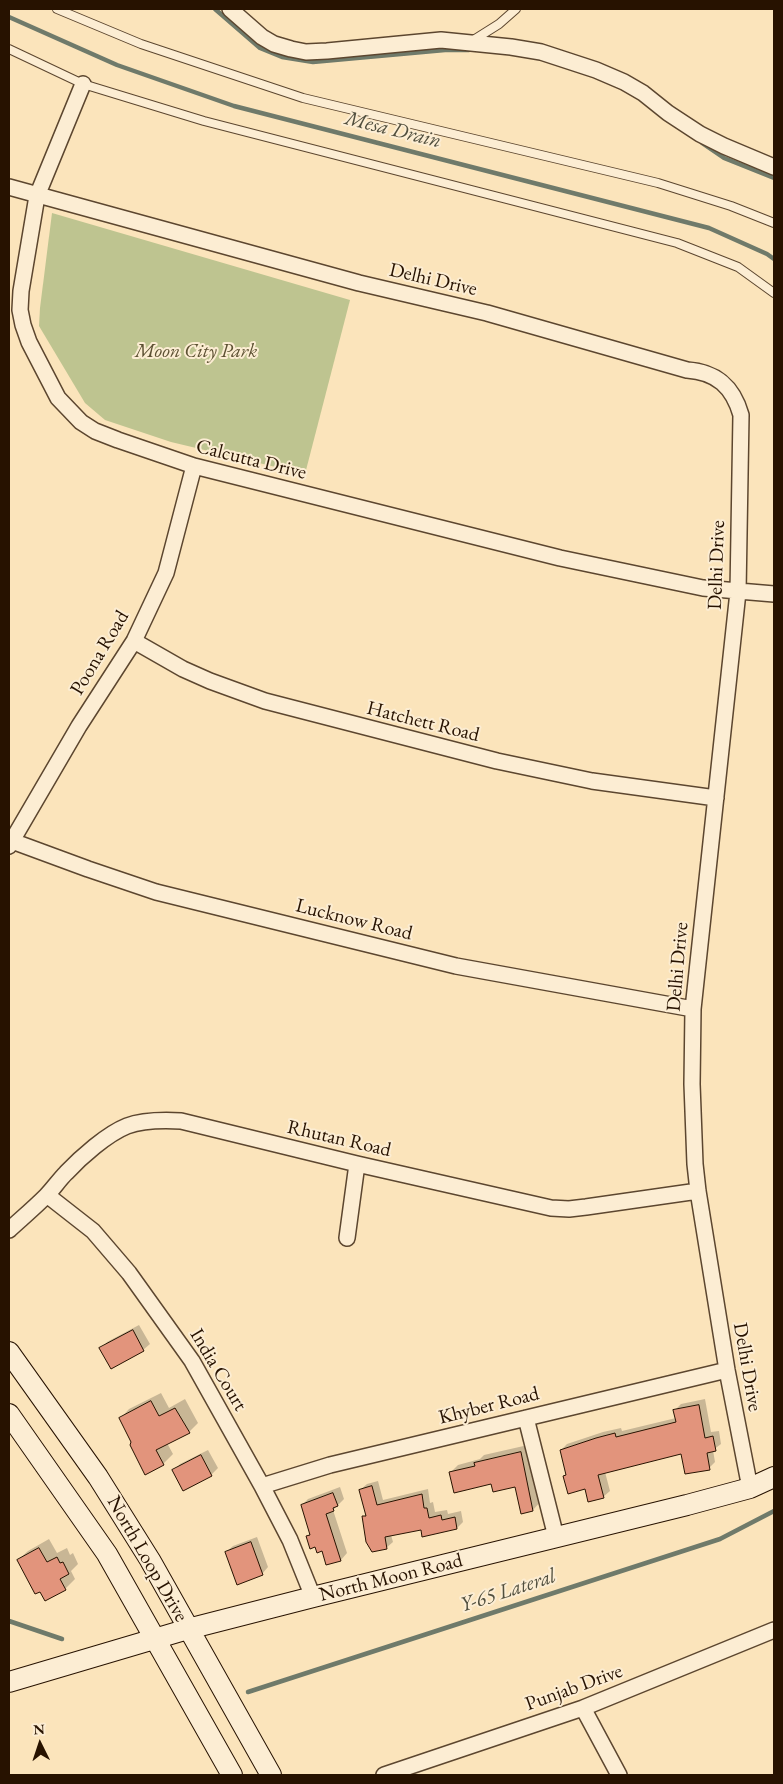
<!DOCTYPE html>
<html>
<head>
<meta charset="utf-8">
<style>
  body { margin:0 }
  #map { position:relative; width:783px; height:1784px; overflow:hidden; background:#fbe4bb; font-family:"EB Garamond",serif }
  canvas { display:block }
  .frame { position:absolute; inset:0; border:10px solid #271200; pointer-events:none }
  .north { position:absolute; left:15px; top:1719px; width:50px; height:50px; -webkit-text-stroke:4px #fcedd3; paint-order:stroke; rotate:356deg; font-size:14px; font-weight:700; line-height:20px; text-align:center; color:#271200 }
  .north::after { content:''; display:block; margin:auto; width:18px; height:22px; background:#271200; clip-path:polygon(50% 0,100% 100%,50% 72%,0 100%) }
</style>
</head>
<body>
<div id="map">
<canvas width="783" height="1784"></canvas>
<div class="frame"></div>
<div class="north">N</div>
</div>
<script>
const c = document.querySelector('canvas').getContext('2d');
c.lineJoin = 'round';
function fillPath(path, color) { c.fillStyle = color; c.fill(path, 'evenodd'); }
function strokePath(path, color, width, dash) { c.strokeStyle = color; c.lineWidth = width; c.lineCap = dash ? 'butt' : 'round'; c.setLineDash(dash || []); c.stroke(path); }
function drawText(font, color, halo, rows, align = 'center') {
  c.font = font + ' "EB Garamond",serif'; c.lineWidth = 4; c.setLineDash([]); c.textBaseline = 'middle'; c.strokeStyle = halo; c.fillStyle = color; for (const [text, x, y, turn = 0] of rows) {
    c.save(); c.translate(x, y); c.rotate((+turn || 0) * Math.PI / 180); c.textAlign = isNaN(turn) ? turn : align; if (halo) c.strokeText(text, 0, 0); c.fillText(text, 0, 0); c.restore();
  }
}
const green = new Path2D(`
  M52,213L350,300L305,474L171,442L105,420L85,403L39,326L40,308Z`);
const shadow = new Path2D(`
  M139,1325L150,1344L143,1350L101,1349L107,1342Z
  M161,1393L169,1408L185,1399L198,1423L189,1432L167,1443L173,1454L163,1464L146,1473L120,1419L129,1409Z
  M705,1399L711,1432L719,1431L721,1444L713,1450L715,1462L709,1468L682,1452L605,1472L610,1491L603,1497L565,1476L567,1474L561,1450L567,1444L603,1432L621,1428L622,1431L676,1418L675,1410L681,1404Z
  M528,1445L541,1501L533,1510L522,1512L516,1486L492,1483L450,1473L458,1465L480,1459L484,1455Z
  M208,1450L218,1468L211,1475L174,1471L180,1464Z
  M378,1481L383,1500L428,1489L430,1503L433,1502L435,1512L447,1510L448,1514L461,1511L463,1522L457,1528L423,1535L422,1528L391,1535L393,1542L386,1548L364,1517L367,1514L360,1490L367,1484Z
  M340,1487L344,1499L333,1510L347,1553L341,1560L316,1545L307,1536L311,1533L302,1505L308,1499Z
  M257,1537L268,1567L262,1574L226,1552L233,1546Z
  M49,1539L57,1553L67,1548L70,1555L73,1553L78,1564L71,1571L75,1579L65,1589L40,1590L18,1560L28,1551Z`);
const stream = new Path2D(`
  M215,9L260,48L282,57L313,62L445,50H469
  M9,17L117,65L234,106L709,228L767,254L774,259
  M702,143L724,158L774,178
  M9,1621L62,1639
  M248,1692L720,1539L774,1511`);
const building = new Path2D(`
  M133,1330L144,1351L111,1369L99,1348Z
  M151,1401L159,1416L175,1408L190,1433L156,1450L164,1465L145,1475L130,1445L131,1442L119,1418Z
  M699,1405L705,1438L713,1436L716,1451L707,1453L710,1470L685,1474L681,1454L598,1475L604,1498L588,1502L585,1489L568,1494L563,1476L566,1475L560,1450L596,1438L615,1433L616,1437L676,1422L673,1410Z
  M521,1452L533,1511L521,1514L515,1487L493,1492L491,1484L454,1493L449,1472L475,1466L474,1463Z
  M201,1455L212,1476L183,1491L172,1470Z
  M372,1486L377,1505L422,1494L424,1508H427L429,1518L441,1515L442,1520L455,1517L457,1529L422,1537L421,1530L385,1537L387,1549L372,1552L366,1542L362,1516H366L359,1490Z
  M333,1493L338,1506L333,1508L334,1511L326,1514L341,1561L326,1565L322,1551L317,1553L315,1547L310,1549L306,1536L310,1535L301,1505Z
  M251,1542L263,1575L237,1585L225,1552Z
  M39,1548L47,1562L57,1557L60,1563L63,1562L69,1574L60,1579L66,1590L45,1601L40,1592L35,1594L17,1560Z`);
const lane = new Path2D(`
  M57,9L141,44L303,98L658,183L731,206L774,223
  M472,41L499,24L516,9
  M9,49L83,84L204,121L677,243L738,267L774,293`);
const street = new Path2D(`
  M230,9L262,37L274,44L291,49L306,52L327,51L441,40L511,47L541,52L596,70L624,82L643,93L668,113L700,134L724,146L774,167
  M83,84L37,196L21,291L20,310L23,325L29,342L58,398L81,422L95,431L118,440L194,466L560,558L703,588L774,594
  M9,187L359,283L487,313L687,370C717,372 733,387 741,415L738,592L693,1009L692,1084L695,1164L698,1191L727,1370L750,1488
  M134,641L183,669L210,681L265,701L497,761L592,781L716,798
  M12,841L88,869L156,892L456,966L693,1009
  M9,846L79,726L134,641L166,573L194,466
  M47,1195L93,1231L129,1273L192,1361L262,1486L290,1540L313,1597
  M9,1230C21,1219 34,1208 46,1196C53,1189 59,1180 66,1173C81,1157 107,1134 127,1126C143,1120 163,1120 181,1121L357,1164L551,1208L569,1209L586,1207L698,1191
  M347,1238L357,1164
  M526,1418L556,1537
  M262,1486L330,1465L727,1370
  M583,1708L619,1775
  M384,1775L583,1708L774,1630`);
const secondary = new Path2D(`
  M9,1352L98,1477L150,1560L271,1775
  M9,1414L107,1554L232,1775
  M9,1682L188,1629L313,1597L687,1505L750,1488L774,1477`);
const streetNames = [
  ["Delhi Drive",433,280,13],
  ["Calcutta Drive",251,460,14],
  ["Delhi Drive",717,565,-88],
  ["Poona Road",100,653,-59],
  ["Hatchett Road",423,722,14],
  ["Lucknow Road",354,920,14],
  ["Delhi Drive",678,967,-85],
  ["Rhutan Road",339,1139,13],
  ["Delhi Drive",747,1367,80],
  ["India Court",218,1370,59],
  ["Khyber Road",489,1406,-14],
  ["North Loop Drive",147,1559,60],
  ["North Moon Road",391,1578,-14],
  ["Punjab Drive",574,1688,-20]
];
const parkNames = [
  ["Moon City Park",196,352]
];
const waterNames = [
  ["Mesa Drain",393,130,14],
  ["Y-65 Lateral",508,1591,-18]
];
fillPath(green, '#bec490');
fillPath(shadow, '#0003');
strokePath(stream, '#6f7a6a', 4.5);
fillPath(building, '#e2947c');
strokePath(building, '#271200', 1);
strokePath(lane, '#5c462f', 10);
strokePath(street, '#5c462f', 18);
strokePath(secondary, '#271200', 22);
strokePath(lane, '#fcedd3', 8);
strokePath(street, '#fcedd3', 15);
strokePath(secondary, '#fcedd3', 20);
drawText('20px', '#271200', '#fcedd3', streetNames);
drawText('italic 20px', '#5c5032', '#fcedd3', parkNames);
drawText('italic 21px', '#514f3e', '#fcedd3', waterNames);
</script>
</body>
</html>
